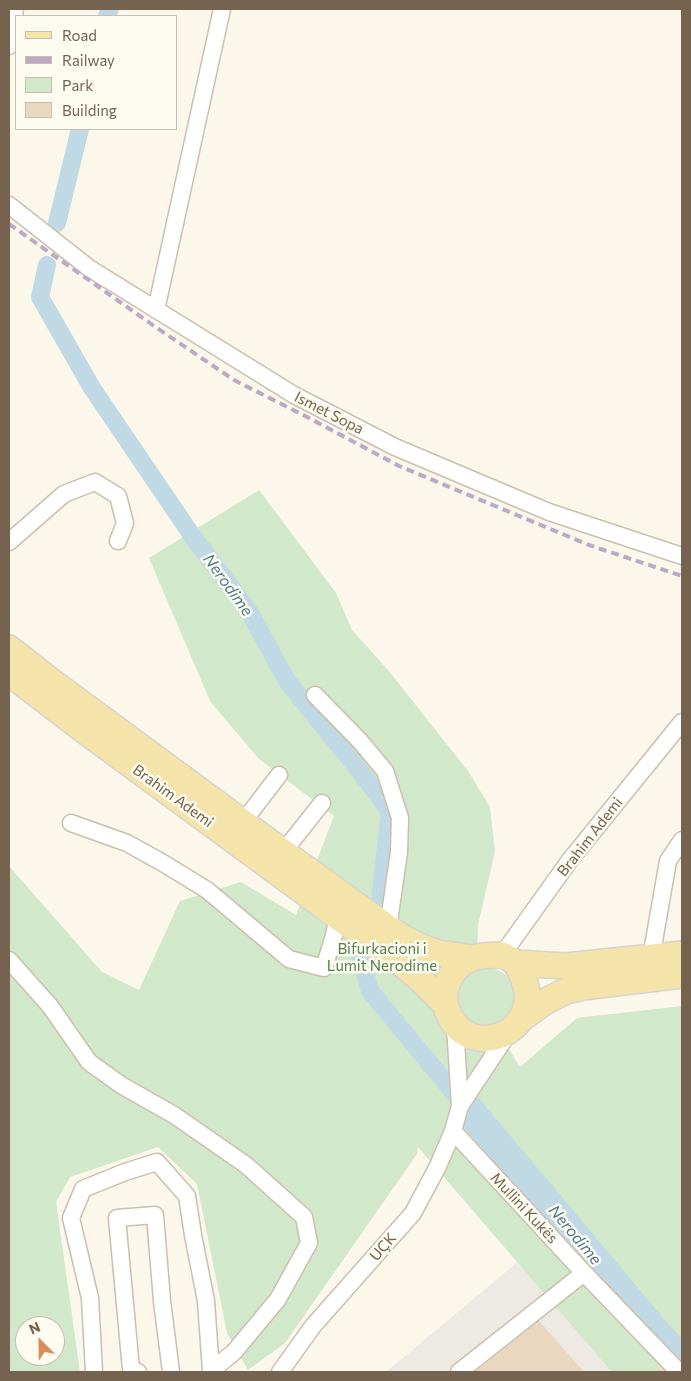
<!DOCTYPE html>
<html>
<head>
<meta charset="utf-8">
<style>
  body { margin:0 }
  #map { position:relative; width:691px; height:1381px; overflow:hidden; background:#fbf7eb; font-family:Commissioner,sans-serif }
  canvas { display:block }
  .frame { position:absolute; inset:0; border:10px solid #75624f; pointer-events:none }
  .legend { position:absolute; left:15px; top:15px; width:162px; height:115px; box-sizing:border-box; background:#fefbf1; border:1px solid #c7beb0; margin:0; padding:6px 9px; list-style:none; font-size:15px; color:#75624f }
  .legend li { display:flex; align-items:center; gap:10px; height:25px }
  .legend b { width:25px; border:1px solid #c7beb0 }
  .north { position:absolute; left:15px; top:1316px; width:50px; height:50px; box-sizing:border-box; background:#fefbf1; border:1px solid #c7beb0; border-radius:50%; rotate:337deg; font-size:14px; font-weight:700; line-height:20px; text-align:center; color:#75624f }
  .north::after { content:''; display:block; margin:auto; width:18px; height:22px; background:#da8b5b; clip-path:polygon(50% 0,100% 100%,50% 72%,0 100%) }
</style>
</head>
<body>
<div id="map">
<canvas width="691" height="1381"></canvas>
<div class="frame"></div>
<ul class="legend">
<li><b style="height:6px;background:#f4e4a9"></b>Road</li>
<li><b style="height:6px;background:#bda9c5"></b>Railway</li>
<li><b style="height:14px;background:#d1e8ca"></b>Park</li>
<li><b style="height:14px;background:#e9d7c0"></b>Building</li>
</ul>
<div class="north">N</div>
</div>
<script>
const c = document.querySelector('canvas').getContext('2d');
c.lineJoin = 'round';
function fillPath(path, color) { c.fillStyle = color; c.fill(path, 'evenodd'); }
function strokePath(path, color, width, dash) { c.strokeStyle = color; c.lineWidth = width; c.lineCap = dash ? 'butt' : 'round'; c.setLineDash(dash || []); c.stroke(path); }
function drawText(font, color, halo, rows, align = 'center') {
  c.font = font + ' Commissioner,sans-serif'; c.lineWidth = 5; c.setLineDash([]); c.textBaseline = 'middle'; c.strokeStyle = halo; c.fillStyle = color; for (const [text, x, y, turn = 0] of rows) {
    c.save(); c.translate(x, y); c.rotate((+turn || 0) * Math.PI / 180); c.textAlign = isNaN(turn) ? turn : align; if (halo) c.strokeText(text, 0, 0); c.fillText(text, 0, 0); c.restore();
  }
}
const industrial = new Path2D(`
  M532,1250L636,1372H386Z`);
const green = new Path2D(`
  M259,490L336,593L352,630L388,670L468,771L490,807L495,852L478,925L477,969C516,961 531,1008 494,1025L520,1067L577,1018L682,1006V1372H612L418,1147L417,1154L285,1343L248,1370L227,1333L197,1184L158,1147L70,1177L56,1202L80,1372H9V866L102,972L139,990L180,901L241,882L296,915L334,816L258,758L210,701L149,558ZM25,1326H55V1356H25Z`);
const canal = new Path2D(`
  M107,16L110,9
  M57,223L80,129
  M47,265L40,297L92,388L191,534L250,613L287,681L359,770L390,812L379,908
  M359,952L370,991L456,1095`);
const river = new Path2D(`
  M469,1110L657,1334L682,1360`);
const building = new Path2D(`
  M539,1321L584,1372H475L480,1368Z`);
const street = new Path2D(`
  M9,46L15,9
  M9,205L89,268L294,395L395,447L549,512L682,556
  M156,310L222,9
  M9,542L64,494L95,482L118,496L125,523L118,541
  M315,695L360,741L385,771L400,818L399,852L388,928
  M243,822L279,775
  M71,823L127,843L163,863L207,890L289,959L324,968L333,939L338,918
  M283,852L322,803
  M502,955L570,860L682,722
  M651,958L668,861L682,840
  M9,960L50,1006L89,1062L121,1085L174,1115L246,1165L304,1217L309,1243L278,1299L234,1352L211,1371L206,1301L193,1235L187,1196L157,1162L125,1172L83,1189L71,1218L90,1298L94,1372
  M455,1025L460,1106
  M453,1131L584,1273L679,1372
  M138,1372L131,1369L117,1218L155,1215L162,1301L171,1372
  M280,1372L313,1326L413,1213L438,1166L453,1131L460,1106L509,1032
  M459,1372L584,1273`);
const primary = new Path2D(`
  M9,648L51,681L283,852L388,928L407,940L421,947L439,953L472,958
  M9,673L81,728L402,964L421,980L445,1004
  M502,955C506,957 512,959 515,963C519,967 523,977 525,983C541,1033 471,1061 449,1015C438,994 449,967 472,958C481,955 492,955 502,955Z
  M515,963L566,966L682,954
  M521,1019L546,1001L566,991L583,987L682,975`);
const rail = new Path2D(`
  M9,224L157,328L234,380L309,418L399,466L589,545L682,576`);
const streetNames = [
  ["Ismet Sopa",329,413,27],
  ["Brahim Ademi",173,796,36],
  ["Brahim Ademi",590,837,-52],
  ["Mullini Kukës",524,1208,47],
  ["UÇK",383,1247,-49]
];
const parkNames = [
  ["Bifurkacioni i",382,949],
  ["Lumit Nerodime",382,966]
];
const waterNames = [
  ["Nerodime",228,585,54],
  ["Nerodime",575,1235,50]
];
fillPath(industrial, '#ede9e3');
fillPath(green, '#d1e8ca');
strokePath(canal, '#c0d9e4', 18);
strokePath(river, '#c0d9e4', 30);
fillPath(building, '#e9d7c0');
strokePath(street, '#cbbfae', 19);
strokePath(primary, '#d8d3ce', 28);
strokePath(street, '#fff', 16);
strokePath(primary, '#f4e4a9', 25);
strokePath(rail, '#bda9c5', 4, [8, 5]);
drawText('15px', '#75624f', '#fefbf1', streetNames);
drawText('15px', '#537f4b', '#fefbf1', parkNames);
drawText('italic 16px', '#4e788c', '#fefbf1', waterNames);
</script>
</body>
</html>
